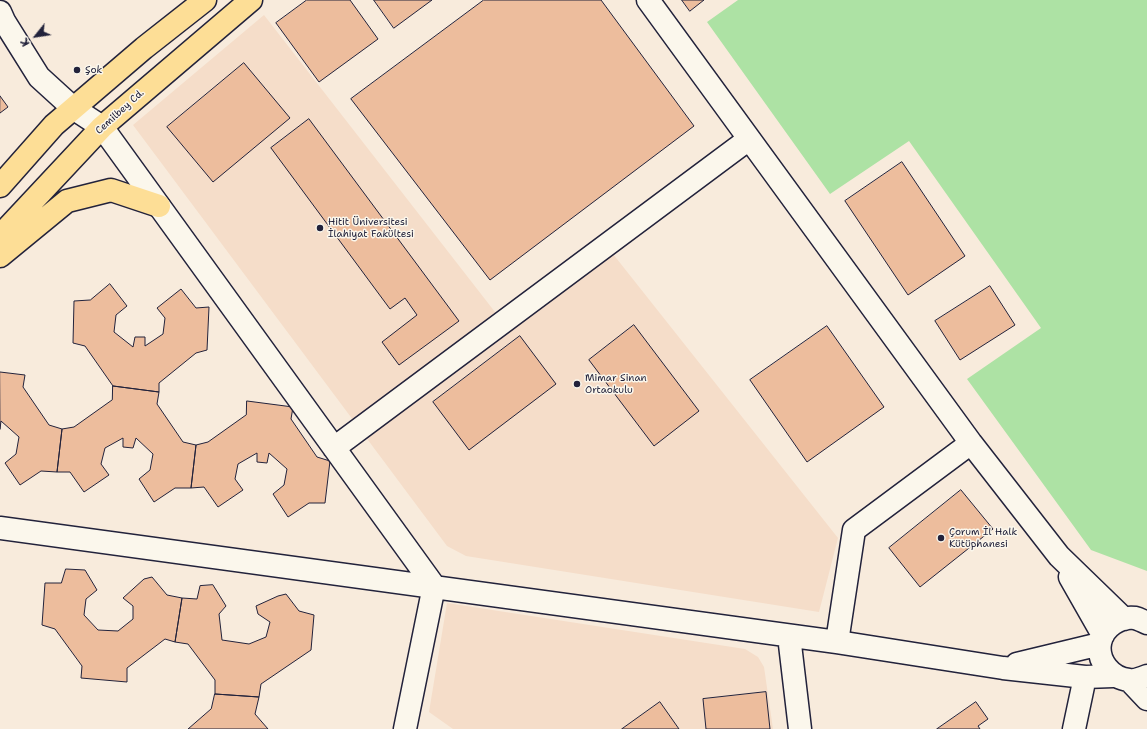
<!DOCTYPE html>
<html>
<head>
<meta charset="utf-8">
<style>
  body { margin:0 }
  #map { position:relative; width:1147px; height:729px; overflow:hidden; background:#f8ebdc; font-family:"Shantell Sans",sans-serif }
  canvas { display:block }
  .north { position:absolute; left:16px; top:16px; width:40px; height:40px; -webkit-text-stroke:3px #fbf7ec; paint-order:stroke; rotate:240deg; font-size:11px; font-weight:700; line-height:16px; text-align:center; color:#22223b }
  .north::after { content:''; display:block; margin:auto; width:14px; height:18px; background:#22223b; clip-path:polygon(50% 0,100% 100%,50% 72%,0 100%) }
</style>
</head>
<body>
<div id="map">
<canvas width="1147" height="729"></canvas>
<div class="north">K</div>
</div>
<script>
const c = document.querySelector('canvas').getContext('2d');
c.lineJoin = 'round';
function fillPath(path, color) { c.fillStyle = color; c.fill(path, 'evenodd'); }
function strokePath(path, color, width, dash) { c.strokeStyle = color; c.lineWidth = width; c.lineCap = dash ? 'butt' : 'round'; c.setLineDash(dash || []); c.stroke(path); }
function drawText(font, color, halo, rows, align = 'center') {
  c.font = font + ' "Shantell Sans",sans-serif'; c.lineWidth = 3; c.setLineDash([]); c.textBaseline = 'middle'; c.strokeStyle = halo; c.fillStyle = color; for (const [text, x, y, turn = 0] of rows) {
    c.save(); c.translate(x, y); c.rotate((+turn || 0) * Math.PI / 180); c.textAlign = isNaN(turn) ? turn : align; if (halo) c.strokeText(text, 0, 0); c.fillText(text, 0, 0); c.restore();
  }
}
const built = new Path2D(`
  M264,15L509,330L613,254L838,538L819,612L466,556L447,546L133,125Z
  M447,603L745,649L758,657L764,667L773,729H453L429,712Z`);
const green = new Path2D(`
  M738,0H1147V571L1091,550L967,379L1041,328L909,141L830,194L707,22Z`);
const building = new Path2D(`
  M307,0H350L378,39L319,82L276,23Z
  M374,0H432L394,28Z
  M484,0H601L694,126L490,280L351,99Z
  M682,0H704L690,11Z
  M244,63L290,118L213,182L167,127Z
  M0,96L8,107L0,113Z
  M309,119L459,321L399,365L382,342L417,315L405,298L390,309L271,148Z
  M902,162L965,256L908,295L845,201Z
  M110,284L127,306L116,315L114,332L133,347L135,337H145V346L163,334L165,318L157,308L181,289L196,308L209,307L207,350L196,353L159,383V392L113,386L85,346L73,343L74,301L90,300Z
  M990,286L1015,325L960,360L935,321Z
  M634,325L699,411L654,446L589,360Z
  M827,326L884,407L807,462L750,380Z
  M520,336L556,384L469,450L433,402Z
  M0,372L25,375L23,387L49,425L62,429L57,472L41,471L20,485L5,463L16,454L19,437L1,421L0,429Z
  M113,386L159,392L157,404L183,442L196,445L191,488H175L154,502L139,479L150,470L153,454L136,438L133,448L123,447V438L105,448L101,464L109,475L84,492L70,472H57L62,429L74,427L112,400Z
  M247,401L293,407L291,419L317,457L330,461L325,503H309L288,517L273,494L284,485L287,469L269,453L267,463L257,462V453L238,464L235,479L243,490L218,507L204,487L191,488L196,445L208,442L246,415Z
  M961,490L993,529L920,587L889,548Z
  M66,569L85,570L97,590L86,599L84,615L98,630L118,631L133,619V606L123,598L144,579L152,577L167,595L182,598L175,642L165,639L127,668V682L81,678L82,666L55,629L42,625L45,583H61Z
  M213,585L226,606L219,614L222,640L249,644L266,637L270,622L258,614L256,606L278,596L286,594L299,611L314,615L311,650L261,684L259,697L215,694V680L188,644L175,642L182,598L197,599L200,586Z
  M766,692L770,729H706L703,699Z
  M215,694L259,697L255,714L268,729H188L211,709Z
  M660,702L679,729H622Z
  M976,702L988,719L978,726L980,729H937Z`);
const minor = new Path2D(`
  M648,0L971,443L1059,556L1124,619
  M0,12L4,21L39,77L73,108L102,127L434,586L405,729
  M334,448L749,139
  M0,528L837,642L1003,668L1085,677L1113,676
  M1070,577L1103,635
  M1147,623C1143,621 1139,619 1135,618C1120,616 1103,627 1100,643C1097,661 1111,678 1129,680C1134,681 1142,678 1147,676
  M789,636L800,729
  M837,642L854,530L971,443
  M1017,664L1100,644
  M1130,681L1147,699
  M1074,729L1085,677`);
const major = new Path2D(`
  M0,186L54,125L144,48L205,0
  M0,236L102,127L251,0
  M0,256L67,201L111,190L159,206`);
const markers = [
  [77,70,4,"#22223b"],
  [320,228,4,"#22223b"],
  [577,384,4,"#22223b"],
  [941,538,4,"#22223b"]
];
const poiNames = [
  ["Şok",85,70],
  ["Hitit Üniversitesi",328,222],
  ["İlahiyat Fakültesi",328,234],
  ["Mimar Sinan",585,378],
  ["Ortaokulu",585,390],
  ["Çorum İl Halk",949,532],
  ["Kütüphanesi",949,544]
];
const streetNames = [
  ["Cemilbey Cd.",120,112,-42]
];
fillPath(built, '#f5ddc9');
fillPath(green, '#ade2a4');
fillPath(building, '#edbd9d');
strokePath(building, '#22223b', 1);
strokePath(minor, '#22223b', 25);
strokePath(major, '#22223b', 25);
strokePath(minor, '#fbf7ec', 22);
strokePath(major, '#fdde96', 22);
for (const [x, y, r, color] of markers) { const dot = new Path2D(); dot.arc(x, y, r, 0, 2 * Math.PI); c.fillStyle = color; c.fill(dot); strokePath(dot, '#fbf7ec', 1.5); }
drawText('10px', '#22223b', '#fbf7ec', poiNames, 'left');
drawText('10px', '#22223b', '#fbf7ec', streetNames);
</script>
</body>
</html>
